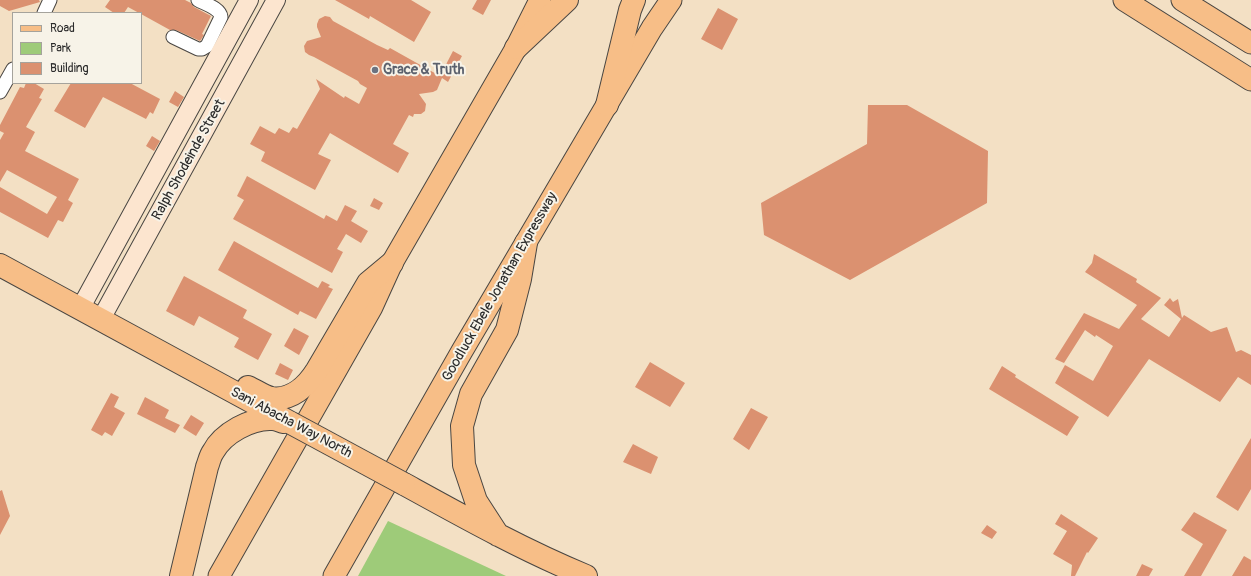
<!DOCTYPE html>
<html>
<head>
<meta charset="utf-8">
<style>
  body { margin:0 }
  #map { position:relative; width:1251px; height:576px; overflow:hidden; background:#f3e0c4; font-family:Pangolin,sans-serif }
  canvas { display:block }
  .legend { position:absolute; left:12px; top:12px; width:130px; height:72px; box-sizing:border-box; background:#f7f3e8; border:1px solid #a5a39c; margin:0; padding:5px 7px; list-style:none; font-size:12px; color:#2b2b2b }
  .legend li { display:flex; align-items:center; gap:8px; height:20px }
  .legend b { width:20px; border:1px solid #a5a39c }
</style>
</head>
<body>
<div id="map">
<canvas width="1251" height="576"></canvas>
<ul class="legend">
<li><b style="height:5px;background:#f7be87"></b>Road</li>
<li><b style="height:11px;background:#9ecb79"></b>Park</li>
<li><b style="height:11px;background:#db9170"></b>Building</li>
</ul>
</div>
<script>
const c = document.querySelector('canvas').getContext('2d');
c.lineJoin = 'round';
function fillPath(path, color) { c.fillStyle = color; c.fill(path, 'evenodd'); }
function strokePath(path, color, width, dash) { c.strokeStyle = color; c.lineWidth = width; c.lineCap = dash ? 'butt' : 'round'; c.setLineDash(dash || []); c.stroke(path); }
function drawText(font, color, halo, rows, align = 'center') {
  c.font = font + ' Pangolin,sans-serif'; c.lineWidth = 4; c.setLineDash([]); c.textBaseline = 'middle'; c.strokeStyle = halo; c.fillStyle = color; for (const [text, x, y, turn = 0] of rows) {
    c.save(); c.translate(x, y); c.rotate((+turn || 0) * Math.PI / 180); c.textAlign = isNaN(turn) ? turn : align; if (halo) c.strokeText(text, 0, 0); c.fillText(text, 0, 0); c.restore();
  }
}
const green = new Path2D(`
  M388,521L506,576H358Z`);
const building = new Path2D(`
  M0,0H39L40,2L9,11L0,6Z
  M110,0H185L191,3L194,7L211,16L202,34L204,35L200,41L176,30H170L141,14V13H139L128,7L124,13H114L105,7Z
  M335,0H411L431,12L414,42L370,16L369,19Z
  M477,0H491L483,15L472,9Z
  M718,8L738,19L722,50L701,39Z
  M325,16L330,17L333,21L377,45L388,50L390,48L440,76L453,51L462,56L448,82L442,78L437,90L433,92L419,94L426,104L425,111L421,114H414L413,117L409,115L393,144L409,153L398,173L330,133L318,154L331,160L315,190L261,161L265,152L250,144L260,126L275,134L279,128L289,133L293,127L297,129L320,89L316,79L344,98L345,96L359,104L367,88L360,84L358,81L314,57L309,55L305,52L304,46L307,41L321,37L317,27V24L319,19Z
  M26,83H34L44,89L39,98L42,99L26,127L35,132L25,151L79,179L68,200L73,203L63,222L58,220L48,238L0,212V187L47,214L57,197L7,170L0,182V140L4,133L0,131V125L20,87L24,88Z
  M71,83H130L160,99L153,114L150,112L146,119L103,97L85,128L54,111Z
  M175,91L184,97L178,107L169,102Z
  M868,105H907L988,151L987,203L850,280L764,235L761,203L867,144Z
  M152,136L160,141L154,151L146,146Z
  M247,176L324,219L326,215L337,221L345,205L357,211L351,221L368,231L361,243L346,234L337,249L343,252L332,273L233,219L244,200L237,196Z
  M374,198L383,203L379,210L370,206Z
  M234,241L318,288L322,281L330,285L328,287L333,289L316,319L300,311L298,315L218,270Z
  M1094,254L1137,279L1136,282L1161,298L1141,319L1169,337L1181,319L1164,305L1170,298L1173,302L1178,299L1182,318L1184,315L1211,332L1227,327L1236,352L1241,350L1251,355V385L1238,377L1220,402L1149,359L1108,417L1055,383L1065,365L1093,381L1113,346L1096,335L1095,337L1085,330L1064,363L1055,359L1084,313L1119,329L1137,305L1085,272L1092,263Z
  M184,276L247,310L243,318L272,334L258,360L234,347L239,338L199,316L194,326L166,311Z
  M294,328L309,336L299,355L284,346Z
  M650,362L685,383L670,407L635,387Z
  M280,363L293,370L288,380L275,374Z
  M1002,366L1016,375L1015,377L1079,417L1067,436L989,389Z
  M111,393L119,397L114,407L125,413L112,436L105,432L102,436L91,430Z
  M145,397L169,410L165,418L180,425L175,433L137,414Z
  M751,408L768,417L749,450L733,439Z
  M191,415L204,423L196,436L183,428Z
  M1251,438V489L1238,511L1216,497Z
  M633,444L658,457L651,474L623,462Z
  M2,490L10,516L0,535V491Z
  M1194,512L1227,530L1201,576H1184L1203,544L1181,530Z
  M1061,514L1098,538L1088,553L1087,552L1075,576H1071L1072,565L1053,554L1067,531L1055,524Z
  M987,525L997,532L992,539L981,533Z
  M1244,556L1251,560V576H1232Z
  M1142,564L1153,569L1149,576H1136Z`);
const street = new Path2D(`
  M44,13L50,0
  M173,37L198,49H202L207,46L221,17C220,8 205,4 198,0
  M0,92L13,69`);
const secondary = new Path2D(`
  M80,309L249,0
  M101,319L276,0`);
const primary = new Path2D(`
  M1124,0L1251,80
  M1182,0L1251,43
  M219,576L372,307L392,263L516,48L540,0
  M334,576L462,351L652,28L671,0`);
const highway = new Path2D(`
  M516,48L567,0
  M607,105L630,10L634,0
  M0,265L291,423
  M248,387C255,390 263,396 271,398C291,401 307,386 317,370L368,283L392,263
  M404,484C464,517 523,550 586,576
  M498,535L476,501L464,465L462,426L471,394L507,330L520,279L526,243
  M181,576L207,467C209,462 210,456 213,452C223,433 251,418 272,419C276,419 280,421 284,422`);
const highwayBridge = new Path2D(`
  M291,423L404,484`);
const markers = [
  [375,70,4,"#6b7280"]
];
const worshipNames = [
  ["Grace & Truth",383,70]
];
const streetNames = [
  ["Ralph Shodeinde Street",189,160,-61],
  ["Goodluck Ebele Jonathan Expressway",500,287,-60],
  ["Sani Abacha Way North",291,423,28]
];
fillPath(green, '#9ecb79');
fillPath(building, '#db9170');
strokePath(street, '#494642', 15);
strokePath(secondary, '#494642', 20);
strokePath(primary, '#494642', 23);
strokePath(highway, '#494642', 24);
strokePath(street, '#fff', 13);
strokePath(secondary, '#fce5cf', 18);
strokePath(primary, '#f7be87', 21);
strokePath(highway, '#f7be87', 22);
strokePath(highwayBridge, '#494642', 24, []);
strokePath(highwayBridge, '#f7be87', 22);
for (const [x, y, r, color] of markers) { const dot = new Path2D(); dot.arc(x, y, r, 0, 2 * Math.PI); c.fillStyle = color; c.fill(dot); strokePath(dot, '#f7f3e8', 1.5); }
drawText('bold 14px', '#5b616d', '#f7f3e8', worshipNames, 'left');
drawText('14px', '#2b2b2b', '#f7f3e8', streetNames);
</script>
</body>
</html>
